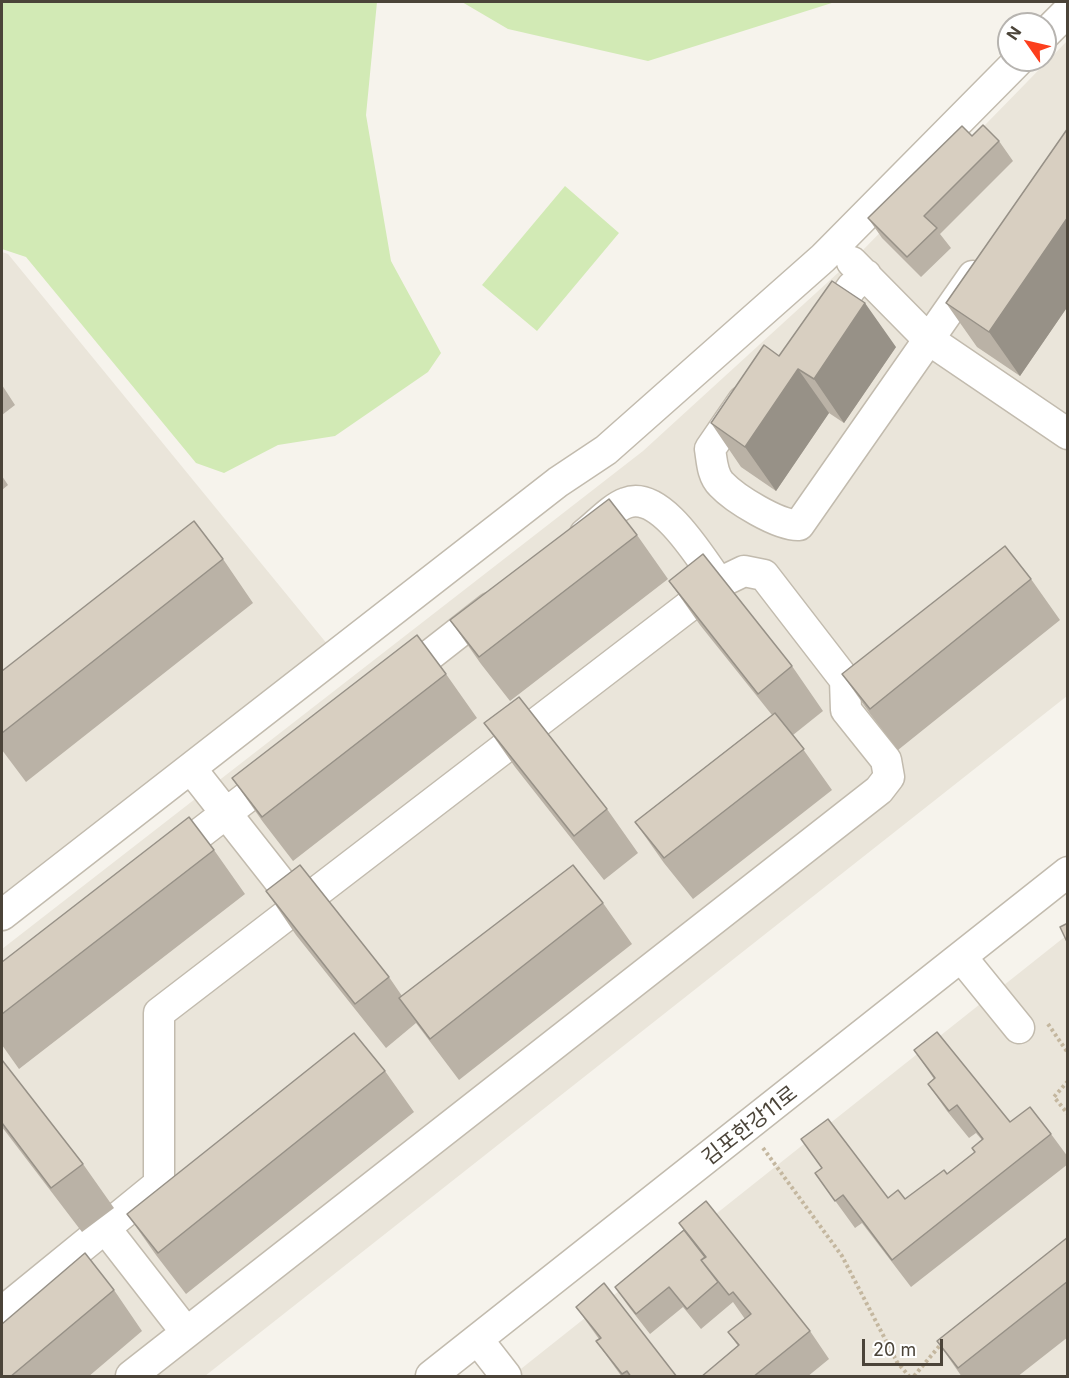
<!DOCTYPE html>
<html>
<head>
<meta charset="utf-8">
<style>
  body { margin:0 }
  #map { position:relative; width:1069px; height:1378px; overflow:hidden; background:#f6f3ec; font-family:Inter,sans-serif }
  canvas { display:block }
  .frame { position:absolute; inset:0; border:3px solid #4b4439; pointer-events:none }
  .north { position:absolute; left:997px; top:12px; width:60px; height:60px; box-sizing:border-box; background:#fff; border:2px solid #b7b4b0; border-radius:50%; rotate:304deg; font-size:16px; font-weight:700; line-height:24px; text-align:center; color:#4b4439 }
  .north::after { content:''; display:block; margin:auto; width:21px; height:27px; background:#fc3f1d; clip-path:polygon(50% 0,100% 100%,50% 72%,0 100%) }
  .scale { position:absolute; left:862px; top:1339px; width:81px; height:27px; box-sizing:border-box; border:3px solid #4b4439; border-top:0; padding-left:8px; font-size:18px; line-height:21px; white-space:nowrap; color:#4b4439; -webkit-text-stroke:4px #fff; paint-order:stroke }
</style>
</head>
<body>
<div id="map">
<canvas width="1069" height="1378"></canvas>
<div class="frame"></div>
<div class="north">N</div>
<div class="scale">20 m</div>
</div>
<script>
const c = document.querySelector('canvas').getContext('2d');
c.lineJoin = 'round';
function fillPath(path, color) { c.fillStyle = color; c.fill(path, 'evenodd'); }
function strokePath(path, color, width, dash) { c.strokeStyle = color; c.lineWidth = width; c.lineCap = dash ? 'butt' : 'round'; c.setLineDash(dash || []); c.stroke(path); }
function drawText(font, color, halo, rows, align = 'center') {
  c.font = font + ' Inter,"Noto Sans KR",sans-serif'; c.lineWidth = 6; c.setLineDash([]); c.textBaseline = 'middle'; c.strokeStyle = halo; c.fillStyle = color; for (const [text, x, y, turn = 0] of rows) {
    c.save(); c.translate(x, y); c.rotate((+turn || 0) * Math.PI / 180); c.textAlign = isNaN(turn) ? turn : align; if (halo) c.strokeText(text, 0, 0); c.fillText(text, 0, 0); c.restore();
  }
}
const residential = new Path2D(`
  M1067,41V696L205,1376H2V949L643,451L863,250Z
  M2,252L8,254L337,656L2,909Z
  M1067,935V1376H512Z`);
const green = new Path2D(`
  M2,2H377L366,115L391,261L441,353L428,372L335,436L278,445L224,473L196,463L26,257L2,249Z
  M462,2H835L648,61L508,29Z
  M565,186L619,233L537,331L482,285Z`);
const path = new Path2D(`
  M1048,1024L1068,1053
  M1068,1081L1054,1097L1068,1114
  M763,1148L842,1256L897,1362L909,1376
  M914,1376L942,1343`);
const minor = new Path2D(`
  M1045,34L1068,11
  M852,262L928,339L1068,434
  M825,325L852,287L866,275
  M743,401L710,449C712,461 712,475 721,484C735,499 779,526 799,525L973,276
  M585,534C597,525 612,508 626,503C661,489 701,559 719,583
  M398,680L490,608
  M192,770L299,906
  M168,858L277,774
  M2,915L558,482L606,450L823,258L1019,60
  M967,964L1019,1028
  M105,1228L186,1332
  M2,1312L159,1184V1013L719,583L744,571L764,575L845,680L846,710L886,760L889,777L879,790L131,1376
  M478,1340L506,1376
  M431,1376L1068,872`);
const wall = new Path2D(`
  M1068,128V306L1020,376L977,347L946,303Z
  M972,136L999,141L1013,161L940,234L951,248L921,277L882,238L868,218Z
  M896,347L844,423L829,413L776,491L741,467L711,423L779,356Z
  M2,385L15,405L2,415Z
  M2,476L8,485L2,490Z
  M637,535L668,579L510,701L481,664L450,620Z
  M223,559L253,603L26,782L2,750V671Z
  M1031,579L1060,620L898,750L871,715L842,674Z
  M669,581L792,666L823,711L793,735L832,790L693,899L664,863L635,822L772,715L700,625Z
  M446,674L477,718L293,861L263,822L232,778Z
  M484,723L607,809L638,853L604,880L515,767Z
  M214,850L245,894L19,1069L2,1045V962Z
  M266,891L389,977L402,996L603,903L632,944L459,1080L416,1023L386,1048L296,935Z
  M914,1050L1010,1122L1051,1134L1068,1157V1164L911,1287L862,1223L855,1228L815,1173L822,1168L801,1139L888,1198L905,1199L947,1174L975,1152L982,1140L976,1133L969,1138L947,1111L928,1084L934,1079Z
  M2,1060L83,1164L114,1208L82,1232L2,1127Z
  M385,1071L414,1112L186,1294L156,1255L127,1214Z
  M679,1223L810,1331L829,1359L807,1377H701L738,1346L728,1332L745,1319L733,1302L701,1329L683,1307L650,1334L629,1307L615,1287L684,1230Z
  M1068,1237V1337L1017,1377H962L937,1341Z
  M114,1290L142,1331L88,1377H2Z
  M576,1307L677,1377H622L596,1341L599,1339Z`);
const shadedWall = new Path2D(`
  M1068,217V306L1020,376L989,332Z
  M865,303L896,347L844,423L814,379Z
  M798,369L829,413L776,491L745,447Z`);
const building = new Path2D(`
  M983,125L999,141L924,216L937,228L907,257L868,218L962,126L972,136Z
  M1068,128V217L989,332L946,303Z
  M832,281L865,303L814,379L798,369L745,447L711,423L764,345L779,356Z
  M609,499L637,535L479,657L450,620Z
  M194,521L223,559L2,733V671Z
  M1005,546L1031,579L870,709L842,674Z
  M703,554L792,666L758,694L669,581Z
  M417,635L446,674L262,817L232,778Z
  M519,697L607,809L574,836L484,723Z
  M775,713L804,749L664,858L635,822Z
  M189,817L214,850L2,1014V962Z
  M300,865L389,977L355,1004L266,891Z
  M573,865L603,903L430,1039L399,998Z
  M1068,923V944L1060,927Z
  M937,1032L1010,1122L1030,1107L1051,1134L892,1260L843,1195L835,1201L815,1173L822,1168L801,1139L828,1119L888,1198L898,1190L905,1199L944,1170L947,1174L975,1152L972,1148L983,1139L957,1105L949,1111L928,1084L935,1078L914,1050Z
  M354,1033L385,1071L158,1253L127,1214Z
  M2,1060L83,1164L51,1188L2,1123Z
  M706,1201L810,1331L753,1377H701L739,1345L728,1332L751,1314L733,1292L729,1295L701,1260L706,1257L679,1223Z
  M684,1230L705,1257L701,1260L718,1282L687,1309L669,1287L636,1314L615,1287Z
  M1068,1237V1281L958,1368L937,1341Z
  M85,1253L114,1290L10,1377H2V1324Z
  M604,1283L677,1377H631L627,1371L622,1374L596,1341L601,1338L576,1307Z`);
const streetNames = [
  ["김포한강11로",750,1126,-38]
];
fillPath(residential, '#eae5da');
fillPath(green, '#d2eab5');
strokePath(minor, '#c2bbae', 33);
strokePath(path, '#c4b79f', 4, [3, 3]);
strokePath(minor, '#fff', 30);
fillPath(wall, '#bab2a6');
fillPath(shadedWall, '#979187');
fillPath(building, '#d8cfc1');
strokePath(building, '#979187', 1.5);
drawText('21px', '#4b4439', '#fff', streetNames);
</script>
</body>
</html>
